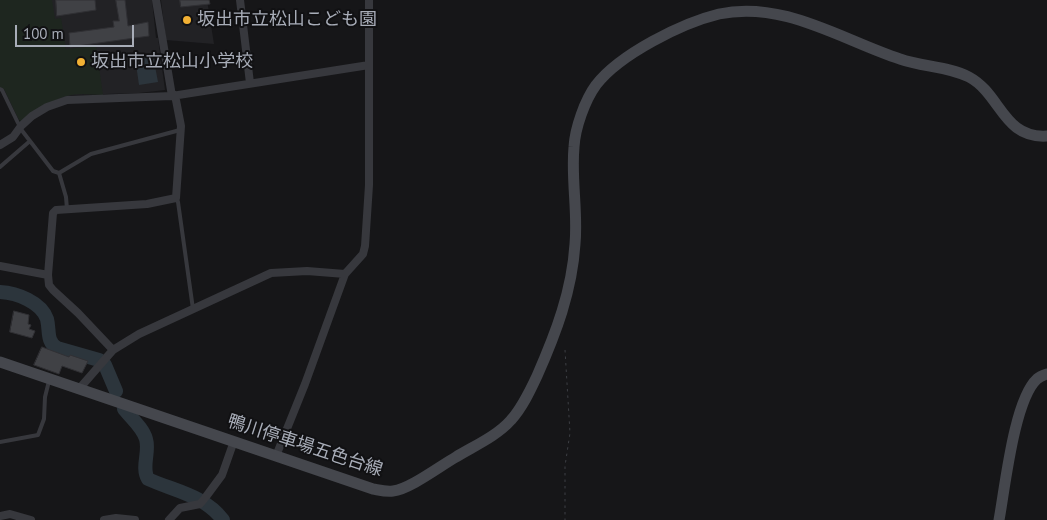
<!DOCTYPE html>
<html>
<head>
<meta charset="utf-8">
<style>
  body { margin:0 }
  #map { position:relative; width:1047px; height:520px; overflow:hidden; background:#161618; font-family:"PT Sans",sans-serif }
  canvas { display:block }
  .scale { position:absolute; left:15px; top:25px; width:119px; height:22px; box-sizing:border-box; border:2px solid #a8adb8; border-top:0; padding-left:6px; font-size:15px; line-height:18px; white-space:nowrap; color:#a8adb8; -webkit-text-stroke:4px #111113; paint-order:stroke }
</style>
</head>
<body>
<div id="map">
<canvas width="1047" height="520"></canvas>
<div class="scale">100 m</div>
</div>
<script>
const c = document.querySelector('canvas').getContext('2d');
c.lineJoin = 'round';
function fillPath(path, color) { c.fillStyle = color; c.fill(path, 'evenodd'); }
function strokePath(path, color, width, dash) { c.strokeStyle = color; c.lineWidth = width; c.lineCap = dash ? 'butt' : 'round'; c.setLineDash(dash || []); c.stroke(path); }
function drawText(font, color, halo, rows, align = 'center') {
  c.font = font + ' "PT Sans","Noto Sans JP",sans-serif'; c.lineWidth = 4; c.setLineDash([]); c.textBaseline = 'middle'; c.strokeStyle = halo; c.fillStyle = color; for (const [text, x, y, turn = 0] of rows) {
    c.save(); c.translate(x, y); c.rotate((+turn || 0) * Math.PI / 180); c.textAlign = isNaN(turn) ? turn : align; if (halo) c.strokeText(text, 0, 0); c.fillText(text, 0, 0); c.restore();
  }
}
const built = new Path2D(`
  M0,0H152L156,38H158L165,90L139,93L72,95L60,98L19,120L4,89L0,87Z
  M161,0H207L214,44L166,40Z`);
const green = new Path2D(`
  M0,0H52L55,19L61,18L66,49L96,46L103,95C93,95 81,93 71,95C53,99 35,111 22,122L19,120L4,89L0,87Z`);
const water = new Path2D(`
  M153,55L158,82L139,85L135,57Z`);
const river = new Path2D(`
  M0,292C17,293 41,302 47,319C50,331 46,341 57,348L99,360L105,365L116,391
  M124,409C131,418 143,428 146,439C150,452 141,467 148,479C174,491 204,495 223,520`);
const building = new Path2D(`
  M56,0H95L96,10L57,16Z
  M116,0H125L128,26L148,22L149,36L70,47L69,33L114,27L113,21H119Z
  M180,0H209L210,4L181,7Z
  M14,311L29,315L28,324L31,325L29,329L35,331L32,338L10,332Z
  M42,347L69,357L70,355L88,361L82,373L62,366L59,374L34,365Z`);
const path = new Path2D(`
  M565,350L570,433L565,466V520`);
const service = new Path2D(`
  M0,89L2,90L18,123L21,126
  M20,128L53,171L59,173L91,154L180,130
  M0,167L30,141
  M59,173L66,197L67,209
  M176,198L178,202L193,309
  M0,442L38,435L44,419L45,397L49,381`);
const minor = new Path2D(`
  M156,0L172,96
  M240,0L250,83
  M0,145L13,137L21,126L32,116L47,107L67,100L172,96L369,65
  M0,266L48,275L53,213L56,210L147,204L176,198L181,126L175,95
  M48,275L49,285L53,290L78,313L113,350
  M79,389L113,350L139,334L271,273L307,271L345,274L363,254L365,246L369,185V0
  M276,456L305,384L345,274
  M0,516L10,514L31,520
  M104,520L116,518L135,520
  M169,520L180,508L200,504L205,498L222,475L234,441`);
const secondary = new Path2D(`
  M0,362L373,489C379,490 386,492 393,491C410,489 440,466 456,457C474,446 497,436 511,420C522,408 530,391 537,376C556,333 572,291 575,244C578,212 571,179 574,147C575,128 585,100 596,85C620,54 682,23 719,14C783,0 842,40 900,59C922,67 948,66 969,77C1001,94 1003,139 1047,136
  M999,520C1005,488 1014,400 1037,379C1039,377 1044,375 1047,374`);
const markers = [
  [187,20,5,"#f2b134"],
  [81,62,5,"#f2b134"]
];
const poiNames = [
  ["坂出市立松山こども園",197,20],
  ["坂出市立松山小学校",91,62]
];
const streetNames = [
  ["鴨川停車場五色台線",305,446,18]
];
fillPath(built, '#222225');
fillPath(green, '#1e261f');
fillPath(water, '#2c353c');
strokePath(river, '#2c353c', 14);
fillPath(building, '#404145');
strokePath(building, '#303034', 1);
strokePath(path, '#3d3f44', 1, [2.5, 4]);
strokePath(service, '#37383d', 4);
strokePath(minor, '#37383d', 8);
strokePath(secondary, '#45474d', 11);
for (const [x, y, r, color] of markers) { const dot = new Path2D(); dot.arc(x, y, r, 0, 2 * Math.PI); c.fillStyle = color; c.fill(dot); strokePath(dot, '#111113', 2); }
drawText('18px', '#a8adb8', '#111113', poiNames, 'left');
drawText('18px', '#a8adb8', '#111113', streetNames);
</script>
</body>
</html>
